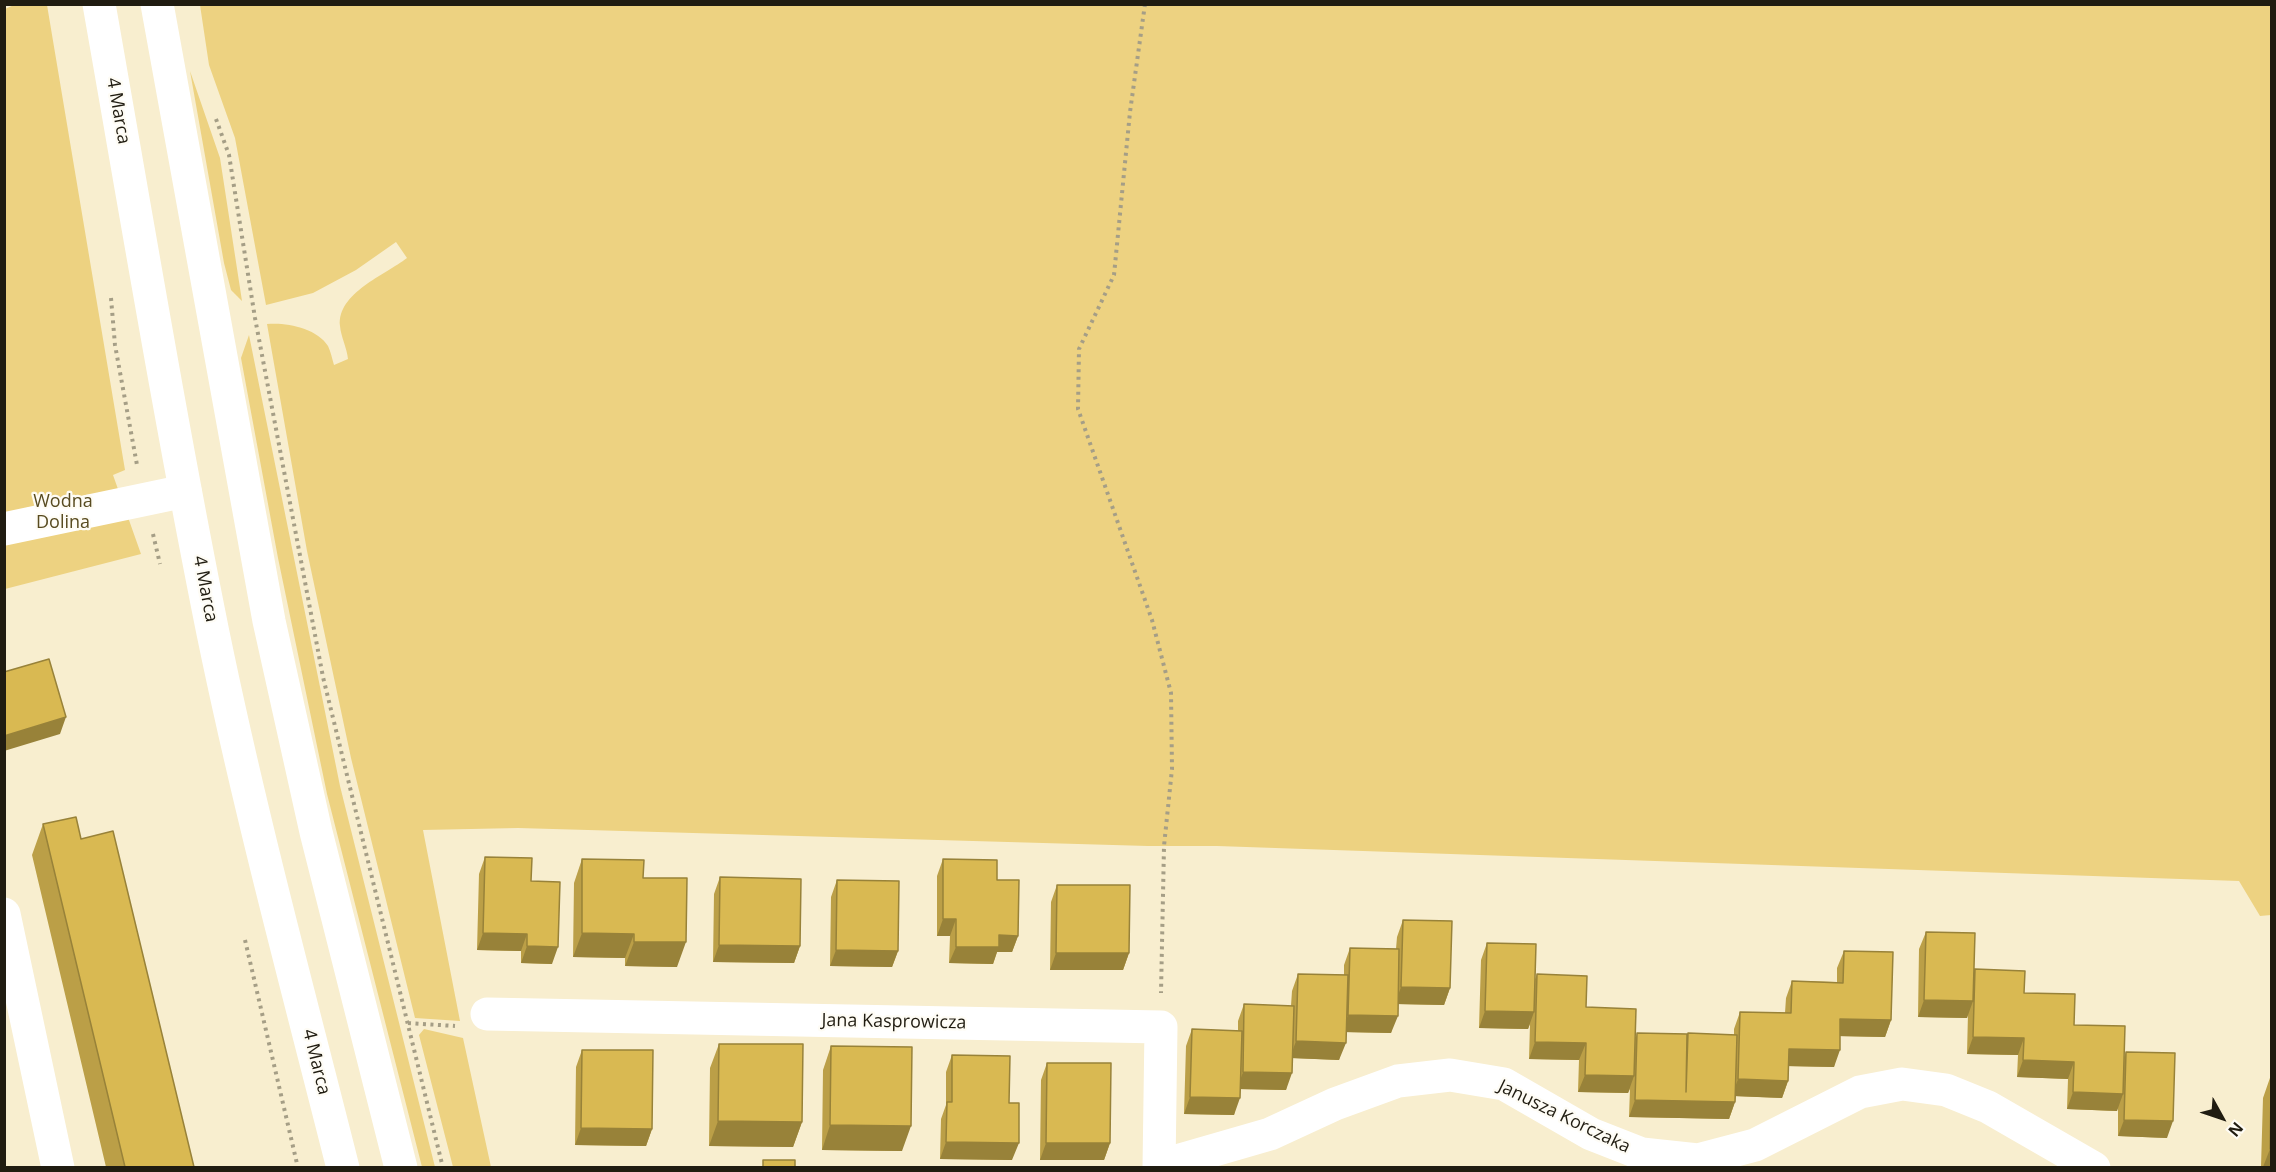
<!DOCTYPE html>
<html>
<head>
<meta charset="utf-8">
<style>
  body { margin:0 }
  #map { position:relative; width:2276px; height:1172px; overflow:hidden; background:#f8eecf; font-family:"Open Sans",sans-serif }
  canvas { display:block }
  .frame { position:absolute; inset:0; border:6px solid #201c11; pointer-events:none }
  .north { position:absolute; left:2192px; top:1088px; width:60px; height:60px; -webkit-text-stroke:4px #fefcf5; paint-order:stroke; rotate:130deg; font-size:16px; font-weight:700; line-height:24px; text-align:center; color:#201c11 }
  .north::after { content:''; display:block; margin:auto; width:21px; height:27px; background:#201c11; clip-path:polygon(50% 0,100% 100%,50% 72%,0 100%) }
</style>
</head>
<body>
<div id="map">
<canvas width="2276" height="1172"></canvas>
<div class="frame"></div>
<div class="north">N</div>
</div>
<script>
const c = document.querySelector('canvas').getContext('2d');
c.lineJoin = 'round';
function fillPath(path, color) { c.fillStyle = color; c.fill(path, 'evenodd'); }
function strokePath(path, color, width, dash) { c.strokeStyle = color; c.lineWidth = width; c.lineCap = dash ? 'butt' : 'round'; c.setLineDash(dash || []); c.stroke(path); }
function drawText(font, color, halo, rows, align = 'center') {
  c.font = font + ' "Open Sans",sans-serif'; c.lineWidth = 4.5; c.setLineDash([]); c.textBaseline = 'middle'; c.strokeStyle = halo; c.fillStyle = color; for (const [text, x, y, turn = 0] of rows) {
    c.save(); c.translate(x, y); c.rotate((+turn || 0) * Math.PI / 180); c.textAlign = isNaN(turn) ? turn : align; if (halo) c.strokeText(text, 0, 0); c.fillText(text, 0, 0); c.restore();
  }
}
const green = new Path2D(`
  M14,5H47L125,470L113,475L141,554L5,589V9Z
  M200,5H2271V915L2260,916L2239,881L1217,846H1148L518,828L423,830L460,1021L415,1018L351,758L307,551L267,324C286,322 317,328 328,346C331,352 332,359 334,365L348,359C347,348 341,337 340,326C337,293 385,275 407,258L396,242L356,270L313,293L266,305L235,138L209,65Z
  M190,71L220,158L242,301L231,290L224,263Z
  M249,335L340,786L435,1167H422L327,794L278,558L241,358Z
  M424,1029L463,1038L491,1167H453L419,1035Z`);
const path = new Path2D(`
  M1145,4L1130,112L1114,275L1079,349L1078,409L1152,620L1171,693L1172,769L1164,846L1161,993
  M216,119L229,155L255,318L323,677L443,1168
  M111,298L115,345L137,465
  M153,534L160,564
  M245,940L298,1168
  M408,1023L455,1026`);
const minor = new Path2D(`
  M4,529L185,491
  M4,914L58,1168
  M487,1014L1161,1027L1159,1168
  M1159,1166L1270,1134L1335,1104L1398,1081L1450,1075L1504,1084L1591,1134L1642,1154L1698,1160L1755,1145L1860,1092L1902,1084L1946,1090L1988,1107L2094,1168`);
const major = new Path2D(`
  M99,4C136,214 171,425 213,633C250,813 298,990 343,1168
  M157,4L269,621L316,832L401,1168`);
const wall = new Path2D(`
  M43,824L81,839L194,1167H106L32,855Z
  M485,857L531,881L552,964L521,963V951L477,950L479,874Z
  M582,859L643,878L677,967L625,966V958L573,957L574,883Z
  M943,859L997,880L1018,936L1012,952H997L993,964L949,963L950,936H937V876Z
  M720,877L800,946L794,963L713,962L714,894Z
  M837,880L898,951L892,967L830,966L831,897Z
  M1057,885L1129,953L1123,970H1050L1051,902Z
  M1403,920L1450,988L1444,1005L1398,1004L1391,1033L1346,1032L1339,1060L1293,1058L1286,1090L1240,1089L1234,1115L1184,1114L1186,1046L1192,1029L1238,1031V1021L1244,1004L1291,1006L1292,991L1298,974L1344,975V965L1350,948L1396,949L1397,937Z
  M1926,932L1974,974L1975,969L2024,993L2124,1057L2126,1052L2167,1138L2118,1136V1106L2117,1111L2067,1109L2068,1079L2017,1077L2018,1055L1967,1054L1968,1013L1967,1018L1918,1017L1919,949Z
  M1487,943L1535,979L1537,974L1586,1007L1636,1037L1637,1033L1687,1037L1688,1033L1734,1035V1029L1740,1012L1785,1013L1786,998L1792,981L1837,982V968L1844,951L1891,1020L1885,1037L1840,1036L1834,1067L1789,1066L1788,1081L1782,1098L1736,1096L1735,1102L1729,1119L1629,1117L1630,1089L1628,1093L1578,1092L1579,1060L1529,1059L1530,1024L1528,1029L1479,1028L1481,960Z
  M719,1044L802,1122L793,1147L709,1146L710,1068Z
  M831,1046L902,1151L822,1150L823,1070Z
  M582,1050L652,1129L646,1146L575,1145L576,1067Z
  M952,1055L1009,1103L1012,1160L940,1159L941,1119L946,1105V1072Z
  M1047,1063L1110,1143L1104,1160H1040L1041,1080Z
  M2271,1075V1167H2261L2263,1098Z`);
const shadedWall = new Path2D(`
  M66,717L60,734L4,751V736Z
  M943,919H956L950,936H937Z
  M483,933L527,934L521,951L477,950Z
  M582,933L634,934L625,958L573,957Z
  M999,935L1018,936L1012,952H997L993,964L949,963L956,947Z
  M634,942H686L677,967L625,966Z
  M719,945L800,946L794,963L713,962Z
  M527,946L558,947L552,964L521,963Z
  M836,950L898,951L892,967L830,966Z
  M1056,953H1129L1123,970H1050Z
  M1401,987L1450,988L1444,1005L1395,1004Z
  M1924,1000L1973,1001L1967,1018L1918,1017Z
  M1485,1011L1534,1012L1528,1029L1479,1028Z
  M1348,1015L1398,1016L1391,1033L1342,1032Z
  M1840,1019L1891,1020L1885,1037L1834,1036Z
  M1973,1037L2024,1038L2018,1055L1967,1054Z
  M1296,1041L1346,1043L1339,1060L1290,1058Z
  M1535,1042L1586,1043L1579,1060L1529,1059Z
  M1789,1049L1840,1050L1834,1067L1783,1066Z
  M2023,1060L2074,1062L2068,1079L2017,1077Z
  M1243,1072L1292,1073L1286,1090L1237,1089Z
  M1585,1075L1634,1076L1628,1093L1578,1092Z
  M1738,1079L1788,1081L1782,1098L1732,1096Z
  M2073,1092L2123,1094L2117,1111L2067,1109Z
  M1190,1097L1240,1098L1234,1115L1184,1114Z
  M1635,1100L1735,1102L1729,1119L1629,1117Z
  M2124,1120L2173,1121L2167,1138L2118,1136Z
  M718,1121L802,1122L793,1147L709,1146Z
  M830,1125L911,1126L902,1151L822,1150Z
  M581,1128L652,1129L646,1146L575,1145Z
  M946,1142L1019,1143L1012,1160L940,1159Z
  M1046,1143H1110L1104,1160H1040Z
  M2270,1149H2271V1167H2263Z`);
const building = new Path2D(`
  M49,659L66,717L4,736V672Z
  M76,817L81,839L113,831L194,1167H125L43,824Z
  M485,857L532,858L531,881L560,882L558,947L527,946V934L483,933Z
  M582,859L644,860L643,878H687L686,942H634V934L582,933Z
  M943,859L997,860V880H1019L1018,936L999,935V947H956V919H943Z
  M720,877L801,879L800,946L719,945Z
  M837,880L899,881L898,951L836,950Z
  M1057,885H1130L1129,953H1056Z
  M1403,920L1452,921L1450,988L1401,987Z
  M1926,932L1975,933L1973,1001L1924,1000Z
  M1487,943L1536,944L1534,1012L1485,1011Z
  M1350,948L1399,949L1398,1016L1348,1015Z
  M1844,951L1893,952L1891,1020L1840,1019V1050L1789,1049L1788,1081L1738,1079L1740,1012L1791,1013L1792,981L1843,983Z
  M1975,969L2025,971L2024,993L2075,994L2074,1025L2125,1026L2123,1094L2073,1092L2074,1062L2023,1060L2024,1038L1973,1037Z
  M1298,974L1348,975L1346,1043L1296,1041Z
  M1537,974L1587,976L1586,1007L1636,1009L1634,1076L1585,1075L1586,1043L1535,1042Z
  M1244,1004L1294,1006L1292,1073L1243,1072Z
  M1192,1029L1242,1031L1240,1098L1190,1097Z
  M1637,1033L1687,1034L1686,1092L1688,1033L1737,1035L1735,1102L1635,1100Z
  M719,1044H803L802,1122L718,1121Z
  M831,1046L912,1047L911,1126L830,1125Z
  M582,1050H653L652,1129L581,1128Z
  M2126,1052L2175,1053L2173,1121L2124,1120Z
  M952,1055L1010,1056L1009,1103H1019V1143L946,1142L947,1102H952Z
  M1047,1063H1111L1110,1143H1046Z
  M2271,1092V1149H2270Z
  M763,1160H795V1167H763Z`);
const streetNames = [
  ["4 Marca",118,111,80],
  ["4 Marca",205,589,79],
  ["Jana Kasprowicza",894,1022,1],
  ["4 Marca",316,1062,76],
  ["Janusza Korczaka",1564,1117,26]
];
const parkNames = [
  ["Wodna",63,502],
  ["Dolina",63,523]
];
fillPath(green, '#edd281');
strokePath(path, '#a59e86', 4, [3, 4.5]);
strokePath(minor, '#fff', 33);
strokePath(major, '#fff', 33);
fillPath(wall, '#bb9f47');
fillPath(shadedWall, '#988239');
fillPath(building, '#d9b952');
strokePath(building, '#988239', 1.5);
drawText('18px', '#201c11', '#fefcf5', streetNames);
drawText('18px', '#584b20', '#fefcf5', parkNames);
</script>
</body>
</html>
